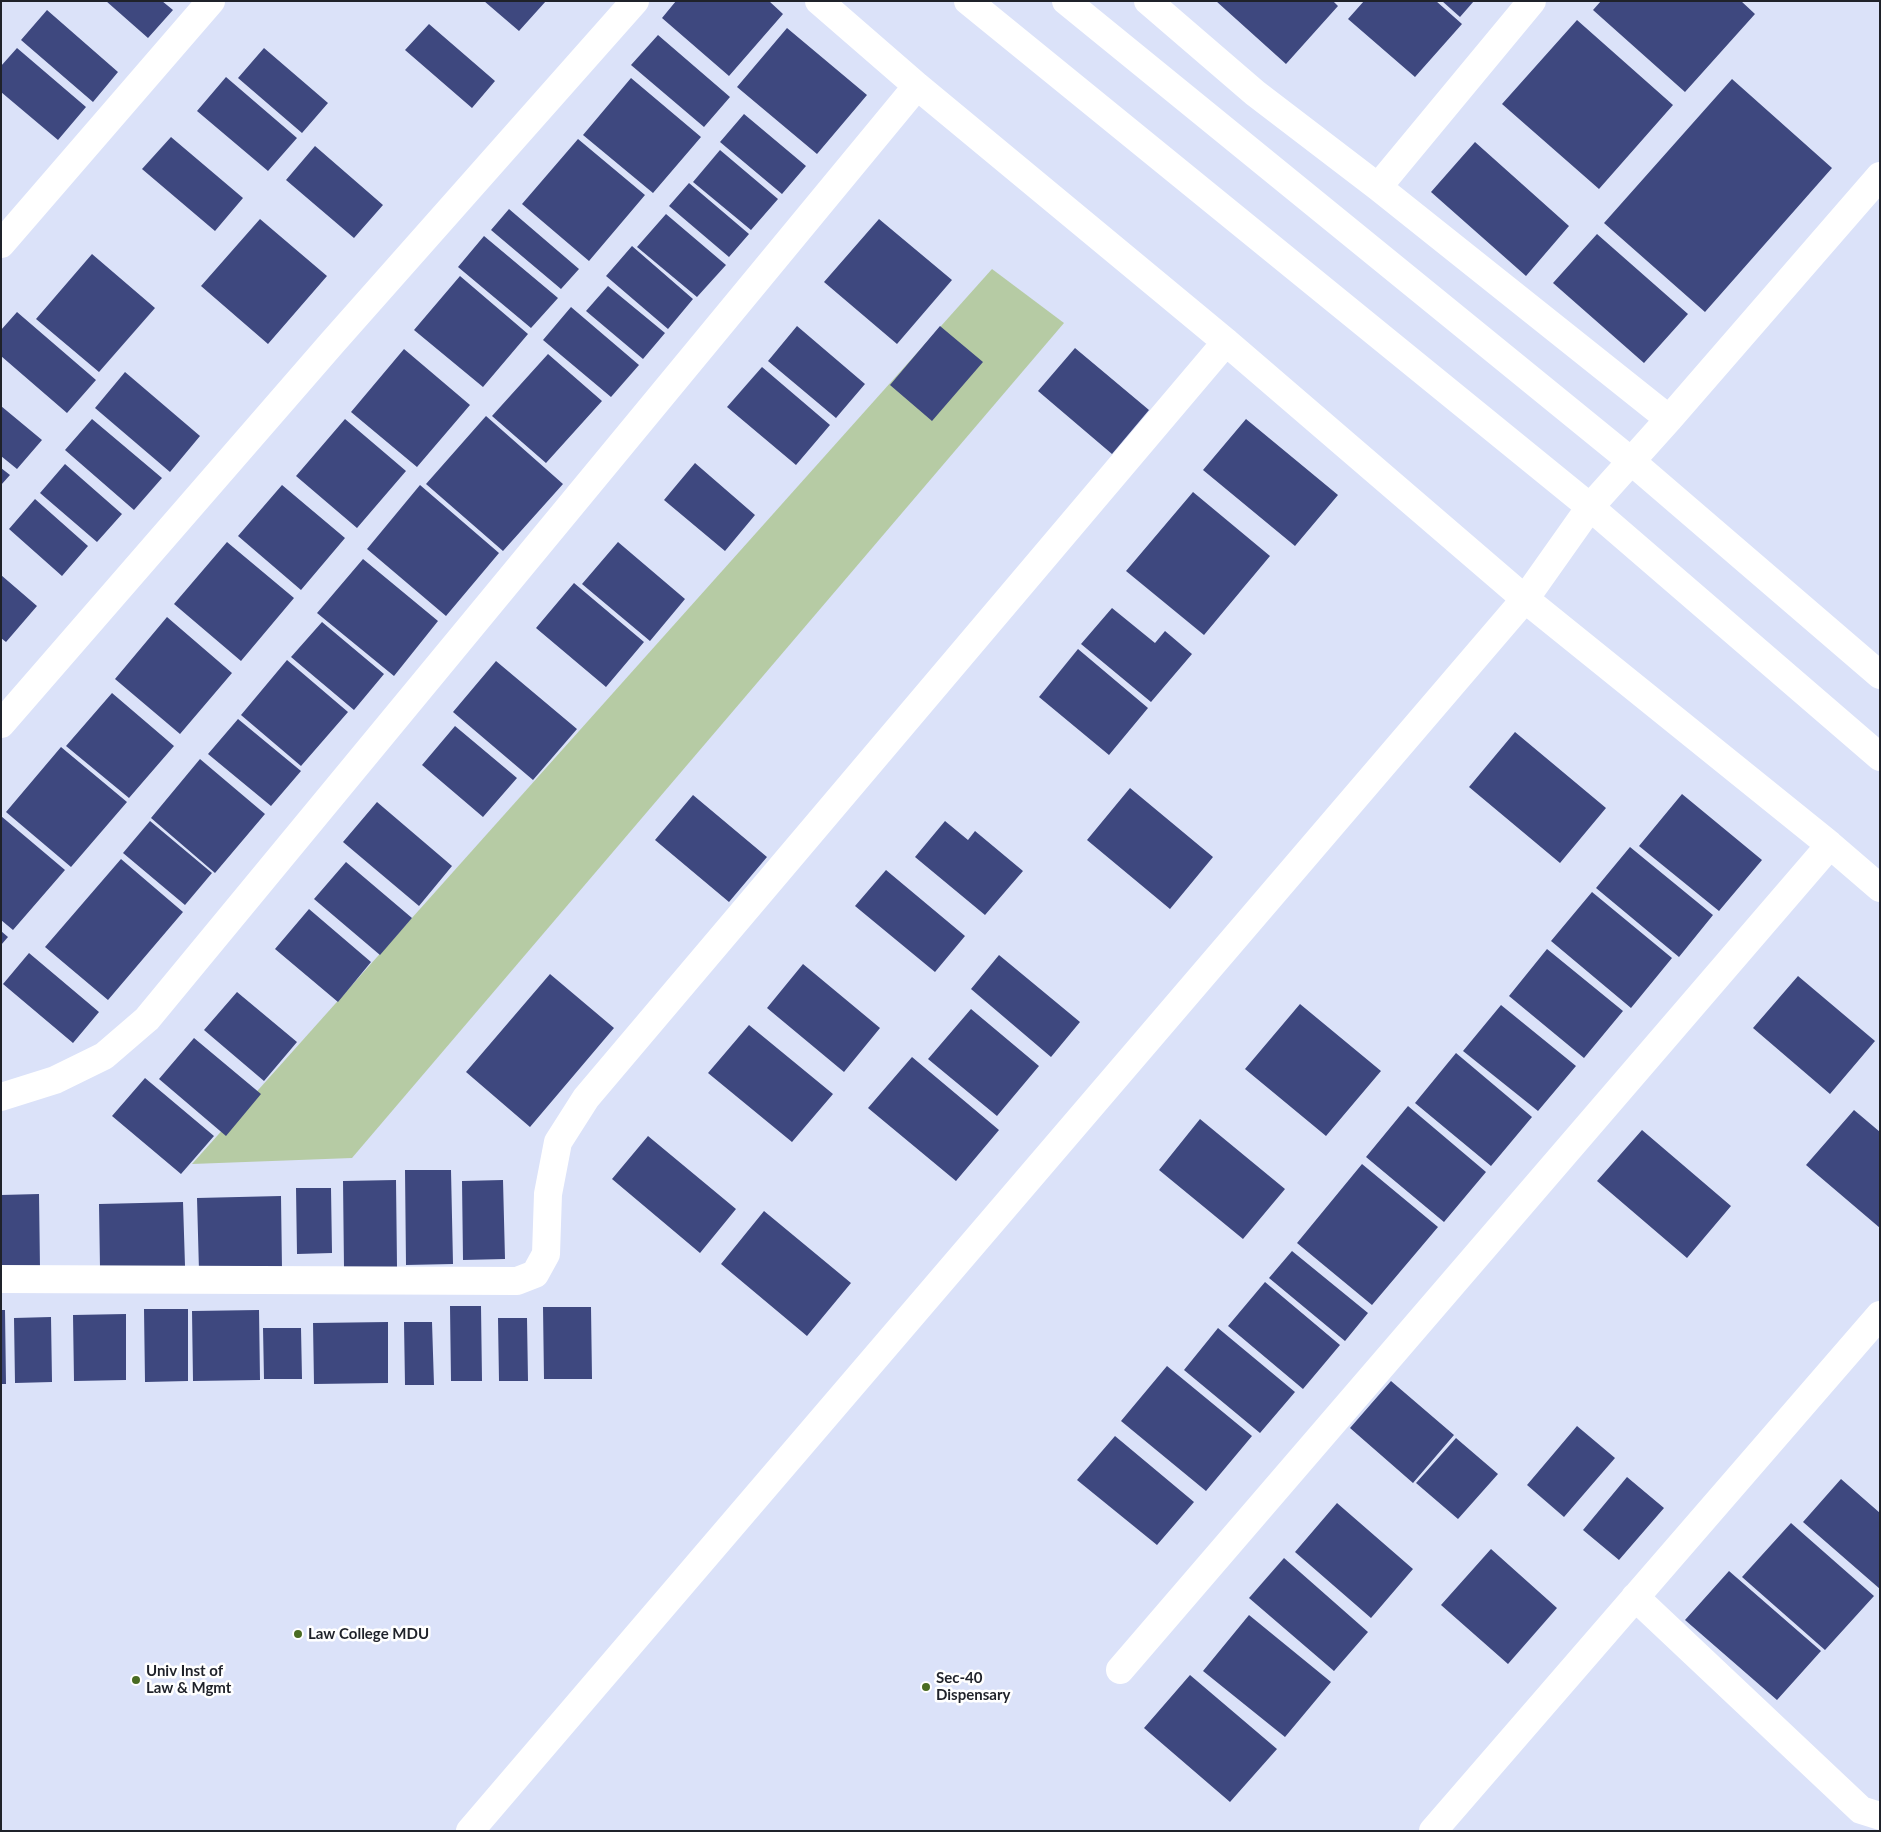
<!DOCTYPE html>
<html>
<head>
<meta charset="utf-8">
<style>
  body { margin:0 }
  #map { position:relative; width:1881px; height:1832px; overflow:hidden; background:#dbe2f9; font-family:Lato,sans-serif }
  canvas { display:block }
  .frame { position:absolute; inset:0; border:2px solid #1f222a; pointer-events:none }
</style>
</head>
<body>
<div id="map">
<canvas width="1881" height="1832"></canvas>
<div class="frame"></div>
</div>
<script>
const c = document.querySelector('canvas').getContext('2d');
c.lineJoin = 'round';
function fillPath(path, color) { c.fillStyle = color; c.fill(path, 'evenodd'); }
function strokePath(path, color, width, dash) { c.strokeStyle = color; c.lineWidth = width; c.lineCap = dash ? 'butt' : 'round'; c.setLineDash(dash || []); c.stroke(path); }
function drawText(font, color, halo, rows, align = 'center') {
  c.font = font + ' Lato,sans-serif'; c.lineWidth = 5; c.setLineDash([]); c.textBaseline = 'middle'; c.strokeStyle = halo; c.fillStyle = color; for (const [text, x, y, turn = 0] of rows) {
    c.save(); c.translate(x, y); c.rotate((+turn || 0) * Math.PI / 180); c.textAlign = isNaN(turn) ? turn : align; if (halo) c.strokeText(text, 0, 0); c.fillText(text, 0, 0); c.restore();
  }
}
const green = new Path2D(`
  M992,269L1064,323L352,1158L192,1164Z`);
const building = new Path2D(`
  M106,1H162L173,10L148,38Z
  M484,1H546L519,31Z
  M676,1H769L783,14L729,76L662,18Z
  M1216,1H1333L1338,6L1286,64Z
  M1364,1H1436L1462,24L1415,77L1348,19Z
  M1442,1H1474L1460,17Z
  M1601,1H1741L1755,14L1685,92L1593,10Z
  M47,10L118,72L93,102L21,40Z
  M1577,20L1673,105L1599,189L1502,104Z
  M429,24L495,81L472,108L405,50Z
  M787,28L867,95L817,154L737,87Z
  M658,35L730,97L704,127L631,65Z
  M17,48L86,107L58,140L1,92V66Z
  M264,48L328,103L302,133L238,78Z
  M226,77L297,138L268,171L197,111Z
  M631,78L701,137L653,193L583,135Z
  M1732,79L1832,168L1705,312L1604,223Z
  M744,114L806,166L782,194L720,142Z
  M171,137L243,198L215,231L142,169Z
  M578,139L645,195L589,261L522,204Z
  M1475,142L1569,226L1526,276L1431,192Z
  M315,146L383,205L354,238L286,180Z
  M720,150L778,199L751,230L693,182Z
  M689,183L749,234L729,257L669,206Z
  M509,209L579,269L561,289L491,230Z
  M666,214L726,265L697,297L637,247Z
  M260,219L327,276L268,344L201,286Z
  M879,219L952,280L897,344L824,282Z
  M1597,234L1688,314L1644,363L1553,283Z
  M484,236L558,298L531,328L458,267Z
  M632,246L693,299L668,329L606,276Z
  M92,254L155,308L99,372L36,319Z
  M460,276L528,334L483,387L414,330Z
  M608,286L665,333L643,359L586,311Z
  M571,307L639,365L611,397L543,340Z
  M17,312L96,380L67,413L1,356V330Z
  M797,326L865,384L836,418L768,361Z
  M940,326L983,362L932,421L890,385Z
  M1075,348L1149,410L1112,454L1038,391Z
  M404,349L470,405L417,467L351,412Z
  M548,354L602,401L546,463L492,416Z
  M762,367L830,425L796,465L727,407Z
  M125,372L200,436L170,472L95,408Z
  M1,406L42,440L17,469L1,456Z
  M486,416L563,484L503,551L426,484Z
  M92,419L162,478L134,510L65,450Z
  M345,419L406,471L357,528L296,476Z
  M1246,419L1338,495L1295,546L1203,470Z
  M695,463L755,515L725,551L664,500Z
  M65,464L122,514L97,542L40,493Z
  M1,468L10,475L1,485Z
  M282,485L345,538L301,590L238,536Z
  M420,485L499,553L446,616L367,549Z
  M1193,492L1270,556L1204,635L1126,571Z
  M35,499L88,546L62,576L9,529Z
  M227,542L294,598L241,661L174,604Z
  M618,542L685,599L650,641L582,584Z
  M363,559L438,621L394,676L317,613Z
  M1,575L37,606L6,642L1,638Z
  M574,583L644,642L606,687L536,628Z
  M1112,608L1155,643L1165,631L1192,654L1151,702L1081,644Z
  M167,617L232,673L180,734L115,679Z
  M322,622L384,674L354,710L291,657Z
  M1078,649L1148,708L1109,755L1039,697Z
  M287,660L348,712L301,766L241,715Z
  M496,661L577,729L533,780L453,712Z
  M112,693L174,746L129,798L66,746Z
  M238,719L301,771L271,806L208,754Z
  M455,726L517,778L483,817L422,765Z
  M1515,732L1606,808L1560,863L1469,787Z
  M61,747L127,802L71,867L6,812Z
  M200,759L265,814L215,873L151,818Z
  M1130,788L1213,857L1170,909L1087,840Z
  M1682,794L1762,860L1719,911L1639,846Z
  M693,795L767,857L729,902L655,840Z
  M377,802L452,866L419,906L343,842Z
  M1,816L65,870L13,930L1,920Z
  M150,821L212,873L185,905L123,853Z
  M945,821L968,840L975,831L1023,871L985,915L915,857Z
  M1630,847L1713,915L1679,957L1596,888Z
  M121,859L183,912L108,1000L45,947Z
  M346,862L412,918L380,955L314,899Z
  M886,870L965,936L935,972L855,906Z
  M1592,892L1672,958L1631,1008L1551,941Z
  M309,909L371,962L338,1002L275,949Z
  M1,931L8,937L1,945Z
  M1547,949L1623,1011L1584,1058L1509,996Z
  M29,953L99,1012L73,1043L3,984Z
  M999,955L1080,1022L1051,1057L971,989Z
  M803,964L880,1028L844,1072L767,1008Z
  M550,974L614,1028L530,1127L466,1072Z
  M1798,976L1875,1041L1830,1094L1753,1028Z
  M237,992L297,1042L264,1081L204,1030Z
  M1300,1004L1381,1071L1326,1136L1245,1069Z
  M1501,1005L1576,1066L1538,1111L1463,1051Z
  M971,1009L1039,1066L997,1116L928,1059Z
  M749,1025L833,1094L792,1142L708,1073Z
  M194,1038L261,1094L226,1136L159,1079Z
  M1456,1053L1532,1117L1491,1166L1415,1103Z
  M912,1057L999,1130L956,1181L868,1108Z
  M145,1078L214,1136L181,1174L112,1116Z
  M1408,1106L1486,1172L1444,1222L1366,1157Z
  M1854,1110L1880,1132V1228L1806,1165Z
  M1200,1119L1285,1189L1243,1239L1159,1170Z
  M1642,1130L1731,1206L1687,1258L1597,1181Z
  M648,1136L736,1209L700,1253L612,1179Z
  M1362,1164L1438,1227L1372,1305L1297,1243Z
  M405,1170H451L453,1264L406,1265Z
  M396,1180L397,1267L344,1268L343,1181Z
  M503,1180L505,1259L463,1260L462,1181Z
  M296,1188H331L332,1253L297,1254Z
  M39,1194L40,1269L1,1270V1195Z
  M281,1196L282,1270L199,1271L197,1198Z
  M183,1202L185,1266L100,1268L99,1204Z
  M764,1211L851,1283L807,1336L721,1264Z
  M1292,1251L1368,1313L1345,1341L1269,1278Z
  M1265,1282L1340,1345L1303,1389L1228,1326Z
  M450,1306H481L482,1381H451Z
  M543,1307H591L592,1379H544Z
  M144,1309H188V1381L145,1382Z
  M1,1310H5L6,1384H1Z
  M259,1310L260,1380L193,1381L192,1311Z
  M126,1314V1380L74,1381L73,1315Z
  M51,1317L52,1382L15,1383L14,1318Z
  M498,1318H527L528,1381H499Z
  M388,1322V1383L314,1384L313,1323Z
  M404,1322H432L434,1385H405Z
  M263,1328H301L302,1379H264Z
  M1218,1328L1295,1392L1260,1433L1184,1370Z
  M1167,1366L1252,1436L1206,1491L1121,1421Z
  M1391,1381L1454,1435L1413,1483L1350,1428Z
  M1577,1426L1615,1458L1564,1517L1527,1485Z
  M1115,1436L1194,1502L1157,1545L1077,1480Z
  M1456,1438L1498,1474L1458,1519L1416,1483Z
  M1627,1477L1664,1508L1619,1560L1583,1530Z
  M1841,1479L1880,1513V1589L1803,1522Z
  M1337,1503L1413,1569L1371,1618L1295,1552Z
  M1791,1523L1874,1596L1825,1650L1742,1577Z
  M1491,1549L1557,1608L1508,1664L1441,1605Z
  M1284,1558L1368,1632L1334,1671L1249,1598Z
  M1729,1571L1821,1651L1777,1700L1685,1620Z
  M1249,1615L1331,1682L1285,1737L1203,1671Z
  M1190,1675L1277,1749L1230,1802L1144,1728Z`);
const minor = new Path2D(`
  M819,1L917,86L1226,342L1525,599L1830,845L1880,888
  M968,1L1590,507L1880,757
  M1066,1L1631,461L1880,675
  M1148,1L1255,93L1378,187L1669,419
  M1378,187L1532,1
  M1,244L211,1
  M1,724L332,343L635,1
  M1,1097L55,1080L104,1056L147,1019L917,86
  M1,1279L517,1281L535,1274L546,1254L548,1194L558,1142L586,1098L1226,342
  M1635,1597L1861,1810L1880,1816
  M1120,1670L1830,845
  M470,1831L1525,599L1590,507L1669,419L1880,176
  M1433,1831L1880,1315`);
const markers = [
  [298,1634,5,"#496b22"],
  [136,1680,5,"#496b22"],
  [926,1687,5,"#496b22"]
];
const poiNames = [
  ["Law College MDU",308,1634],
  ["Univ Inst of",146,1671],
  ["Law & Mgmt",146,1688],
  ["Sec-40",936,1678],
  ["Dispensary",936,1695]
];
fillPath(green, '#b6cba4');
fillPath(building, '#3e487f');
strokePath(minor, '#fff', 28);
for (const [x, y, r, color] of markers) { const dot = new Path2D(); dot.arc(x, y, r, 0, 2 * Math.PI); c.fillStyle = color; c.fill(dot); strokePath(dot, '#fff', 2); }
drawText('bold 15px', '#1f222a', '#fff', poiNames, 'left');
</script>
</body>
</html>
